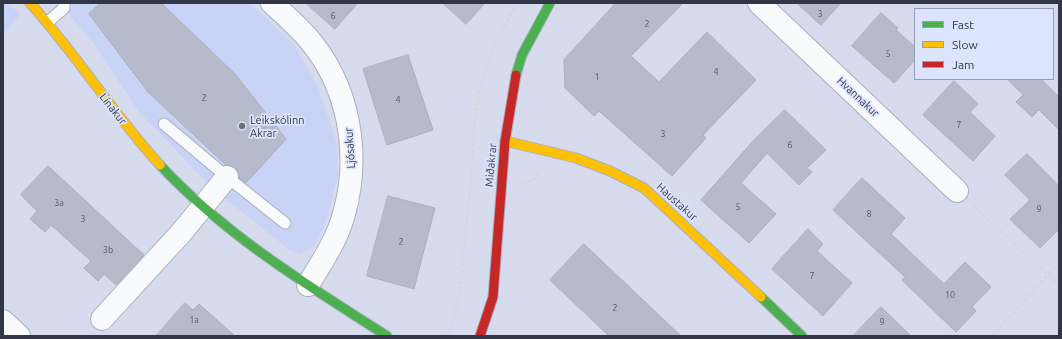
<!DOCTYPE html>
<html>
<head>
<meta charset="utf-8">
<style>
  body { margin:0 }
  #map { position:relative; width:1062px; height:339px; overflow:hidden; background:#d6dcee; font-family:Ubuntu,sans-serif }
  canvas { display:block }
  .frame { position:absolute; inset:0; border:4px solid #313747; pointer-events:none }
  .legend { position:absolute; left:914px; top:8px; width:140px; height:72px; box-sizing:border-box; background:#dce4fe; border:1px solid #989fb5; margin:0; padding:5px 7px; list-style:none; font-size:12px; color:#313747 }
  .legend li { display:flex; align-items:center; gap:8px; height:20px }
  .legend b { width:20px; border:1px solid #989fb5 }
</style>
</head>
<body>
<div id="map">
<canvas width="1062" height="339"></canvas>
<div class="frame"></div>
<ul class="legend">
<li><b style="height:5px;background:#4caf50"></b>Fast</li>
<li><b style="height:5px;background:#ffc107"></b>Slow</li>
<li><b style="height:5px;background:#c62828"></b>Jam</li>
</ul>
</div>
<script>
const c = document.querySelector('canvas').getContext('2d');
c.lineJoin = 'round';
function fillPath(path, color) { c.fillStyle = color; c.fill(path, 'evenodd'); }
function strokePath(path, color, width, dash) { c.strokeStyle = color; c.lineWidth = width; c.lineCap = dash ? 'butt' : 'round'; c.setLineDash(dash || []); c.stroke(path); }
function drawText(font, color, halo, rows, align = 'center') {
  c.font = font + ' Ubuntu,sans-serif'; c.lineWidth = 3.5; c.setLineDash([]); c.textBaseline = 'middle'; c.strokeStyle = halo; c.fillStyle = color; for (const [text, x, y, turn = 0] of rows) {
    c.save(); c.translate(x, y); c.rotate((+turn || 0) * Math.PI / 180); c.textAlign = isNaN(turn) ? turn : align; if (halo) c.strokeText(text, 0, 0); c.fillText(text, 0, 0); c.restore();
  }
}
const built = new Path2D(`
  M3,3H9L20,15L3,33Z
  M59,3H250L295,46L318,87L336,141L338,176L324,227L314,245L300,254L291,251L213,189L139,112L92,41Z`);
const building = new Path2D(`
  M101,3H161L235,74L286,139L246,183L239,178L235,168L226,165L148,92L89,14Z
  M306,3H358L335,29Z
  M443,3H485L466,24Z
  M616,3H683L631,56L659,82L707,32L756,80L703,135L706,138L672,176L599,111L594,116L565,88L564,60Z
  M797,3H841L821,25Z
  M881,13L898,28L896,30L915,47V60L894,83L852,46Z
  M408,55L433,130L387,145L363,69Z
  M1007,79H1041L1059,97V130L1039,110L1032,117L1016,102L1023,95Z
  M954,81L978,104L970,112L995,136L973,161L923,115Z
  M785,110L826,150L807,168L812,172L799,185L767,153L741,183L776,214L749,243L701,200L753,141Z
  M1027,154L1059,186V229L1040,248L1010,219L1030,200L1005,175Z
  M48,166L144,255L116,285L104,274L98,281L84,268L91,261L51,225L45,232L30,219L37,211L21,195Z
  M862,178L905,218L891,234L944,284L965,262L991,287L972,307L976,311L956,332L902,280L905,277L833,210Z
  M388,196L435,208L414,289L367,276Z
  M808,229L823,244L817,251L852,283L823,316L772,269Z
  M584,244L681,336H609L550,280Z
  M185,303L193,310L199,304L235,336H156Z
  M881,307L911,336H853Z`);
const path = new Path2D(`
  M523,184L537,178L538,170
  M974,206L1059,285
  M447,336L451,328L459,297L471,182L474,125L480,86L495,43L517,3
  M992,336L1059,263`);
const lane = new Path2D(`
  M48,22L64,8V3
  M164,124L227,177L285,223`);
const street = new Path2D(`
  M272,3C284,14 296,25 307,37C349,85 361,153 344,214C337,240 322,262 308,285
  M759,3L957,191
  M102,319L181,233L227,177
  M3,321L19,336`);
const fast = new Path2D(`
  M516,75L522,55L550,3
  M160,165C225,235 307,285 387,336
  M761,297L802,336`);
const slow = new Path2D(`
  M30,3C77,55 113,114 160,165
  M505,141L576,158L610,171L644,188L761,297`);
const jam = new Path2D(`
  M480,336L493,297L505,141L516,75`);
const markers = [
  [242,126,4,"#6b7181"]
];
const numberNames = [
  ["3",820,14],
  ["6",333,16],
  ["2",647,24],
  ["5",888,54],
  ["4",716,72],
  ["1",597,77],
  ["2",204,98],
  ["4",398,100],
  ["7",959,125],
  ["3",663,134],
  ["6",790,145],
  ["3a",59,203],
  ["5",738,207],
  ["9",1039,209],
  ["8",869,214],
  ["3",83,219],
  ["2",401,242],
  ["3b",108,250],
  ["7",812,276],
  ["10",950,295],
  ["2",615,308],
  ["1a",194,320],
  ["9",882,322]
];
const streetNames = [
  ["Hvannakur",858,97,43],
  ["Línakur",113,109,52],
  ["Ljósakur",350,148,-94],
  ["Miðakrar",491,165,-85],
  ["Haustakur",677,202,42]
];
const poiNames = [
  ["Leikskólinn",250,120],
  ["Akrar",250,133]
];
fillPath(built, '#c8d3f6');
fillPath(building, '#b6bbcb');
strokePath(building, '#a9aebe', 1);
strokePath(lane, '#aaafbf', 13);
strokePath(street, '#aaafbf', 24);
strokePath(fast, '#aaafbf', 11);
strokePath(slow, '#aaafbf', 11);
strokePath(jam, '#aaafbf', 11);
strokePath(path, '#d5d7dc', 2.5, [3, 3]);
strokePath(lane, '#f9fafc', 11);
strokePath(street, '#f9fafc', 22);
strokePath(fast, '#4caf50', 9);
strokePath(slow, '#ffc107', 9);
strokePath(jam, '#c62828', 9);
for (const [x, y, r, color] of markers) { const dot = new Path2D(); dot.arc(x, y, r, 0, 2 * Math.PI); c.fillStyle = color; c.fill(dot); strokePath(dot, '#dce4fe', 1.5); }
drawText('9px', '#525868', null, numberNames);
drawText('11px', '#313747', '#dce4fe', streetNames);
drawText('11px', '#313747', '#dce4fe', poiNames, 'left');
</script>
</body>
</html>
